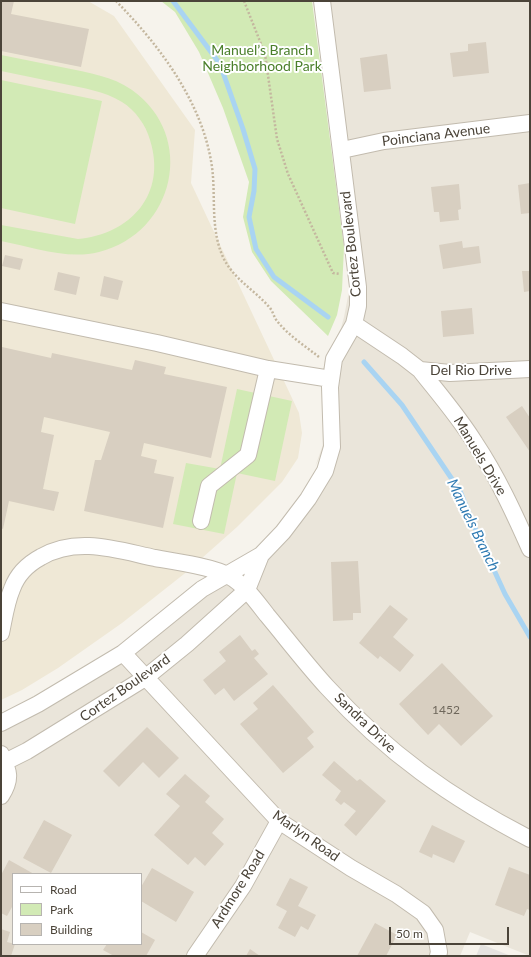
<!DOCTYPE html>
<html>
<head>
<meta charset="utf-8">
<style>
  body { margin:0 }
  #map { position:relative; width:531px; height:957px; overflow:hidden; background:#f6f3ec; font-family:Lato,sans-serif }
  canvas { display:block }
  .frame { position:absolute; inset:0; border:2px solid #4b4439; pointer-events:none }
  .legend { position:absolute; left:12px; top:873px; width:130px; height:72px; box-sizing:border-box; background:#fff; border:1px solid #b7b4b0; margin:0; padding:5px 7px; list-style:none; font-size:12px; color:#4b4439 }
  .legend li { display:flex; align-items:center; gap:8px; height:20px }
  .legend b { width:20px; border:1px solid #b7b4b0 }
  .scale { position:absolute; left:389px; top:927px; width:120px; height:18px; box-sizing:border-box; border:2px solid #4b4439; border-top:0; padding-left:5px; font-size:12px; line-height:14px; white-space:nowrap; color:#4b4439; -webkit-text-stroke:3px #fff; paint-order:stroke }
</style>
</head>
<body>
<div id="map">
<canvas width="531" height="957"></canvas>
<div class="frame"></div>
<ul class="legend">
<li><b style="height:5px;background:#fff"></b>Road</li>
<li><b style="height:11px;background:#d2eab5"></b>Park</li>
<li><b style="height:11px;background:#d8cfc1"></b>Building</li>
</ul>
<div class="scale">50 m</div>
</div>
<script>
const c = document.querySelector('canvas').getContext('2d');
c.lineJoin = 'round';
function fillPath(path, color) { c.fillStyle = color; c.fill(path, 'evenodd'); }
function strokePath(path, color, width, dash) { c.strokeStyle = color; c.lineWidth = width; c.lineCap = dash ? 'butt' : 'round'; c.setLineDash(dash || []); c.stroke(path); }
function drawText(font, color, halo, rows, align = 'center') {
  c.font = font + ' Lato,sans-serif'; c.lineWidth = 4; c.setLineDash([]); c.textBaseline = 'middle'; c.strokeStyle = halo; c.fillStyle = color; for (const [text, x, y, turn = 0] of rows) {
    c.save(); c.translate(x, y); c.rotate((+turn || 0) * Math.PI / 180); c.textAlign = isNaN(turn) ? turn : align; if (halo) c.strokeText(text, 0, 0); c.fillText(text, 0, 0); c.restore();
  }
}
const residential = new Path2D(`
  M319,1H530V533L426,365L347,320L325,446L315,467L324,442L322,379L325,359L341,328L344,317L349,291L351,248Z
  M354,324L420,370L497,481L530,550V956L470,932L460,956H1V722L123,653L283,532L332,448L331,379ZM13,874H141V944H13Z`);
const education = new Path2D(`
  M1,1H88L114,16L195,130L191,183L299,413L302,433L298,458L282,482L237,527L184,574L122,623L58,668L22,690L1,700Z`);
const green = new Path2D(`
  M161,1H312L344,247L342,290L337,315L328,336L271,281L252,252L243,217L249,182L223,108L199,52L175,12Z
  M1,55C23,59 44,64 66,68C89,73 112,76 132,90C197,136 175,233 99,252C67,260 32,247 1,241V225L78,239C131,234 167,194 150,140C146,125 135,110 122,102C104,91 83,88 64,84C43,80 22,75 1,71Z
  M1,80L102,101L75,224L1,208Z
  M237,389L292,401L275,481L237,473L224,534L173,524L186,463L220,469Z`);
const parking = new Path2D(`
  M481,944L511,956H476Z`);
const stream = new Path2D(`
  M173,1L220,64L243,129L255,169L254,191L249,217L256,249L274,277L328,317
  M364,362L402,405L460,491L477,533L505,594L530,637`);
const building = new Path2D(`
  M1,1H14L11,14L89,29L81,67L1,51Z
  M486,42L489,73L453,77L450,53L468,51V44Z
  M387,54L391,89L364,92L360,58Z
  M530,183V213L521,214L518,185Z
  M459,184L461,209L458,210L459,220L440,222L439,212H434L431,187Z
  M462,241L463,248L479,246L481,263L443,269L439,245Z
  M5,255L23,259L20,270L2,266Z
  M522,271H530V291L524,292Z
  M58,272L80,277L76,295L54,290Z
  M104,276L123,281L118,300L100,296Z
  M472,308L474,334L443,337L441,311Z
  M2,347L51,358L52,353L132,370L135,360L166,367L164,374L227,387L211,458L144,443L141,456L157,460L154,473L174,477L163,528L84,511L95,460H101L110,432L44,417L41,432L54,435L43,489L59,492L54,511L9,501L3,529L1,528Z
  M522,406L530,418V452L506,417Z
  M358,561L361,613H353V620L333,621L331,562Z
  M390,605L408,619L393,637L414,655L400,672L380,656L378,659L359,643Z
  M240,635L252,651L255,649L259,654L254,658L268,674L234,701L224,688L215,695L203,680L226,661L219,652Z
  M442,663L493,716L461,746L439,724L428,735L399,704Z
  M273,685L314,732L307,738L314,747L283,773L240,724L258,709L253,703Z
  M147,727L179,758L159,778L143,762L119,787L103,771Z
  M334,761L357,781L360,779L386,801L356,836L344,825L356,811L344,802L341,805L335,800L341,791L322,775Z
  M185,774L210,796L205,802L224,819L212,833L224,844L205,866L195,857L188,865L154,835L180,806L166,794Z
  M44,820L72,835L51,873L23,858Z
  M432,825L465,841L454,863L433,854L432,858L419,852Z
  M9,860L34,874H13V908L12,907L7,916L1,913V875Z
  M509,867L530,875V910L527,909L524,916L495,905Z
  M152,868L194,892L176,922L141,901V887Z
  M290,878L308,887L298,906L316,915L308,930L301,926L295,937L278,928L287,911L276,905Z
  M375,923L397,935L386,956H357Z
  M1,929L10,932L7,942L15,944L11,956H1Z
  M141,932L155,940L146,956H114L103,950L107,944H141Z
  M250,949L260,956H246Z`);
const path = new Path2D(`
  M116,1C160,46 203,103 212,167C216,197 210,228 223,257C233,279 255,290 270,308C273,312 274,317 277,321C288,335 305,346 319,357
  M244,1L265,54L277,139L288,174L333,273L340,274`);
const minor = new Path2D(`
  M342,150L384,141L530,123
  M1,311L157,343L268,369L331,379
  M354,324L402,356L420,370L450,373L530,369
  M420,370C439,394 459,417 475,443C497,476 514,513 530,549
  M201,521L209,486L248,455L268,369
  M1,633C4,619 6,603 12,589C17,575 28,564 41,557C77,536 117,550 155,558C173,561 215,567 229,576C245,585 256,601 267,615C287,639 306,664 327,687C387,753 451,798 530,839
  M123,653L279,821L351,868L396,894L423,913L435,930L439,952L438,956
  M1,723L38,704L123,653L202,589L261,555L283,532L308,499L325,471L332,447L330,387L334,359L354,324L358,306V287L322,1
  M1,754C9,771 12,779 1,796
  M1,764L27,751L145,678L187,644L247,590L261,555
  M195,956L243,886L279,821`);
const numberNames = [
  ["1452",446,710]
];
const parkNames = [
  ["Manuel’s Branch",262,50],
  ["Neighborhood Park",262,66]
];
const streetNames = [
  ["Poinciana Avenue",436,135,-7],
  ["Cortez Boulevard",351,244,-96],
  ["Del Rio Drive",471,370],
  ["Manuels Drive",480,456,59],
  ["Cortez Boulevard",125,688,-35],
  ["Sandra Drive",365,723,44],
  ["Marlyn Road",306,836,35],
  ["Ardmore Road",238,889,-58]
];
const waterNames = [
  ["Manuels Branch",473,525,64]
];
fillPath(residential, '#eae5da');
fillPath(education, '#efe8d6');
fillPath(green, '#d2eab5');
fillPath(parking, '#e5e3e0');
strokePath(stream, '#a9d4f2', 5);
fillPath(building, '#d8cfc1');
strokePath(minor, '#c2bbae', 18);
strokePath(path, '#c4b79f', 2.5, [2, 2]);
strokePath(minor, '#fff', 16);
drawText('12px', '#6e675b', null, numberNames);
drawText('14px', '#4a7f2a', '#fff', parkNames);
drawText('14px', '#4b4439', '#fff', streetNames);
drawText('italic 15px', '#2e7ab2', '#fff', waterNames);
</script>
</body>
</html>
